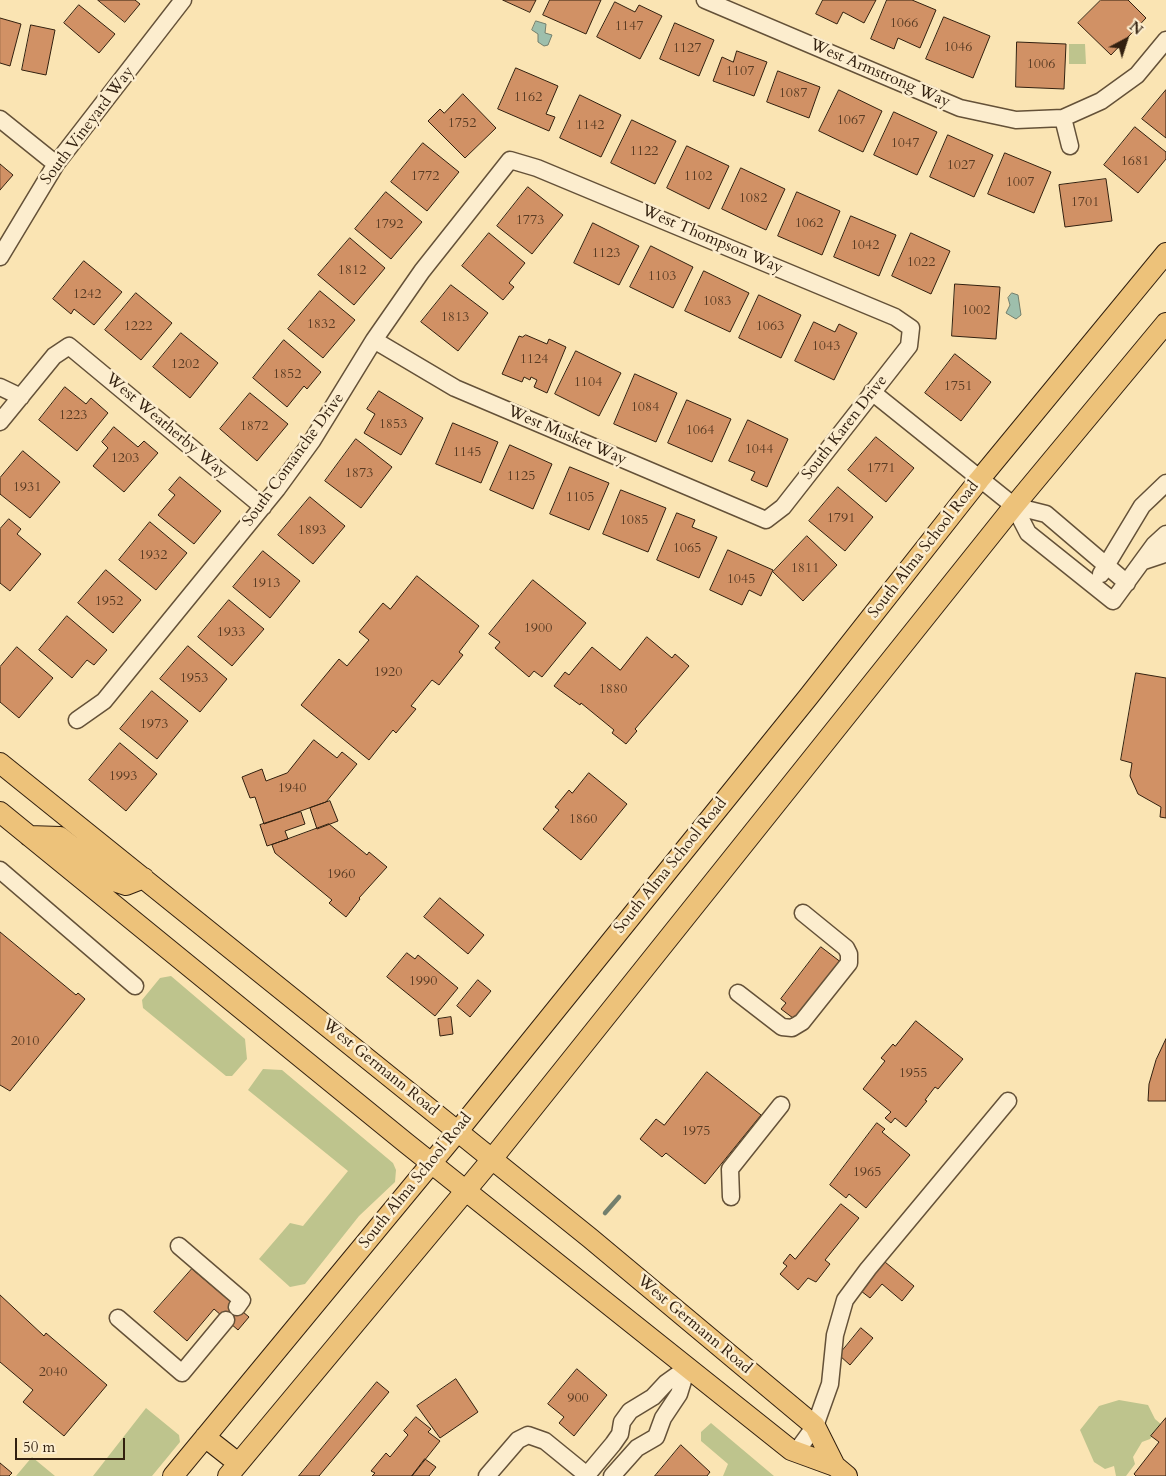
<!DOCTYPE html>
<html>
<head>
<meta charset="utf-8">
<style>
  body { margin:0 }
  #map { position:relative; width:1166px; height:1476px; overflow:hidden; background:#fae4b3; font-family:Cardo,serif }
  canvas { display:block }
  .north { position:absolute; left:1101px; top:15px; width:50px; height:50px; -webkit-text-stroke:4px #fcedce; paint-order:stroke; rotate:40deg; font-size:14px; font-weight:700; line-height:20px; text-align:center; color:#32200f }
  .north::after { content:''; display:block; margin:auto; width:18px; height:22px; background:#32200f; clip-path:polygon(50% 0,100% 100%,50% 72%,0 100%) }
  .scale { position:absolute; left:15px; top:1438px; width:110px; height:22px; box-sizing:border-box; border:2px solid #32200f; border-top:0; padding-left:6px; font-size:15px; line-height:18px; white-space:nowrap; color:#32200f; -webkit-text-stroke:4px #fcedce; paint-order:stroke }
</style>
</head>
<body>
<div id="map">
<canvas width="1166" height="1476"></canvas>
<div class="north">N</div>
<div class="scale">50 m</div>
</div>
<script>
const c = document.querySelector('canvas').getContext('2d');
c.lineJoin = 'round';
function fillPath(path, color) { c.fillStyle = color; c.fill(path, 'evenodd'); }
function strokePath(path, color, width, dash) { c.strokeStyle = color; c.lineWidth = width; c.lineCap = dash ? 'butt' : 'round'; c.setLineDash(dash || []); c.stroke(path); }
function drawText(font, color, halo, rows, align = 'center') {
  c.font = font + ' Cardo,serif'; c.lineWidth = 5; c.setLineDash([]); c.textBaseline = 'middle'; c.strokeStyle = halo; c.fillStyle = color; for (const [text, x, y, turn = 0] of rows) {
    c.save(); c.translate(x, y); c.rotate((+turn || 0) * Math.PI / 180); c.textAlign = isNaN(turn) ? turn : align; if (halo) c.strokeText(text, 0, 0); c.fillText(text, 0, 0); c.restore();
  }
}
const green = new Path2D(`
  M1069,44H1085L1086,64H1069Z
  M171,976L245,1039L247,1059L232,1076H226L143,1008L142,1000L160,978Z
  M263,1069L282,1070L393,1163L396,1170L395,1182L359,1216L305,1284L290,1287L259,1259L290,1223L303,1226L348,1171L248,1090Z
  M1119,1400L1148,1405L1155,1419L1162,1425L1150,1439L1142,1442L1133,1457L1135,1464L1126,1476H1116L1114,1466L1105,1469L1094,1462L1080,1430L1099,1406Z
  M146,1408L179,1435L180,1442L152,1476H93Z
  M711,1423L774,1476H723L728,1464L701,1441V1432Z
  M32,1457L55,1476H16Z`);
const water = new Path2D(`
  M536,21L546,24L545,33L552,35L548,45L544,46L538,42V34L532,30Z
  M1012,293L1018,295L1021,315L1016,319L1006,313L1010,305L1008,298Z`);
const stream = new Path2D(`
  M605,1213L619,1197`);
const building = new Path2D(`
  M98,0H135L140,4L125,22Z
  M503,0H536L530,12Z
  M550,0H601L586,34L543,15Z
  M823,0H876L864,23L843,12L837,24L816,14Z
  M887,0H912L936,10L920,48L898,38L894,49L871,39Z
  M1101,0H1128L1146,18L1111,55L1078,23Z
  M615,2L635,12L639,5L662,16L640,59L597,37Z
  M79,5L115,34L99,53L64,23Z
  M944,17L990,36L973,78L926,59Z
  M0,18L21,24L10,66L0,63Z
  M675,23L714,40L699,76L660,59Z
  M31,25L55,30L46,75L22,70Z
  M1017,42L1066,44L1064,89L1016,87Z
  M737,51L767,62L754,96L713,81L722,57L733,62Z
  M516,68L558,86L546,114L555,117L549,131L498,109Z
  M778,71L820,87L809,118L767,102Z
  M839,90L882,111L863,152L819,131Z
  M1166,90V138L1142,119Z
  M463,94L496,128L465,158L428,121L440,109L444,113Z
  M580,95L621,115L601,157L560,138Z
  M894,112L937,132L917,175L874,155Z
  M632,120L676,141L655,184L611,163Z
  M1135,127L1166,152V159L1138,193L1104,165Z
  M948,135L993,155L974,197L930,177Z
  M423,143L459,172L427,211L391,182Z
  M687,146L729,166L709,209L667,188Z
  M1005,153L1051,172L1034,213L988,194Z
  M0,164L13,175L0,190Z
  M741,168L785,189L766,230L722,209Z
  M1106,179L1112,221L1065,227L1059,185Z
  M528,187L563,215L532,254L497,226Z
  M386,192L422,222L391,259L355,229Z
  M797,192L840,211L822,255L778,236Z
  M851,216L896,235L879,276L834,257Z
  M593,223L639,246L619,285L574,263Z
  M489,233L525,263L509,283L514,287L503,300L462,266Z
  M911,233L950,251L931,294L892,276Z
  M350,238L385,268L354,305L318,275Z
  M651,246L693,267L673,308L630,287Z
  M84,261L122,292L94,325L74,309L71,314L53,299Z
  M704,271L749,293L730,332L685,311Z
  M955,284L1000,287L996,339L952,336Z
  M451,285L488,313L458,351L421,322Z
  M320,291L355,320L323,358L288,329Z
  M136,293L172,323L141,360L105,330Z
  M759,295L801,315L781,358L739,338Z
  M814,322L835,332L839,324L857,333L834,380L795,361Z
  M181,333L218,363L190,398L153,367Z
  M526,335L547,344L549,339L566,347L547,393L534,387L537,380L531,377L530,380L524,377L522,382L502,374L519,336L522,337Z
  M284,340L321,372L307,389L304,386L287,407L253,378Z
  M576,351L621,373L599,416L555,394Z
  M955,354L991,382L961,421L925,393Z
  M635,374L677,393L656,442L614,424Z
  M65,387L86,404L91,398L108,413L77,451L39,420Z
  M379,391L423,418L401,455L364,433L375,414L367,409Z
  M250,393L288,424L257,461L220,429Z
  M687,400L731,419L712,462L668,443Z
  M748,420L788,439L767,487L751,480L755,472L729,461Z
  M453,423L498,442L481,483L436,464Z
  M114,427L138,447L144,441L158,453L124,492L93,466L108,448L102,442Z
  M876,437L914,468L886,502L848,470Z
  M356,439L392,467L361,508L325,481Z
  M510,445L552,464L533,509L490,490Z
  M23,451L60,482L30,518L0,494V478Z
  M570,467L609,483L589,530L550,514Z
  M180,477L221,511L194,544L158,515L175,495L169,490Z
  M838,487L873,517L845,551L809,521Z
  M621,490L666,508L648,552L603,534Z
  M310,497L345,526L313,564L278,535Z
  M677,513L695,520L692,527L717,537L699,578L657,560Z
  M9,519L21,529L17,534L41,554L10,591L0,583V529Z
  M150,522L187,553L156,590L119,560Z
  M807,536L837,565L803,601L773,572Z
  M728,550L773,570L761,596L749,590L742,605L710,590Z
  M263,551L300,581L270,618L233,587Z
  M106,570L141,600L113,633L78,603Z
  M417,576L479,626L459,652L463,655L439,685L432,680L411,706L416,709L396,733L393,730L369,760L301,705L339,659L347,666L369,640L359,632L383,603L390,609Z
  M533,580L586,623L542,677L534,671L529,677L495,648L500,642L489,634Z
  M229,600L264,629L232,666L198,637Z
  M67,616L107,650L94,665L87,660L72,678L39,650Z
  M647,637L672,658L675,654L689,666L635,729L637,731L626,744L612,733L614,730L581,703L580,705L554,686L565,672L569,675L592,647L620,670Z
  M188,646L227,679L200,712L160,679Z
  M17,647L53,678L19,718L0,702V667Z
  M1136,673L1166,678V818L1160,817L1161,807L1138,794L1130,776L1132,763L1121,760Z
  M152,691L188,721L157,759L120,729Z
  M314,740L337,758L342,752L357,764L326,802L264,824L255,797L250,798L242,777L262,769L266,781L287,773Z
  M120,743L157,774L126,811L89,780Z
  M589,773L627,804L581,860L543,829L559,810L555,807L569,790L572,793Z
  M330,801L338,821L317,829L310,808Z
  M301,812L305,824L285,831L288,839L267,846L260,825Z
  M329,824L367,855L369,852L387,867L359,898L360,899L346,917L329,903L332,900L275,853L272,845Z
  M440,898L484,935L468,954L424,917Z
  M0,932L76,995L78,993L85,999L10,1091L0,1085Z
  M821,947L842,963L797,1021L781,1009L786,1003L781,999Z
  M407,953L415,959L418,955L458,988L435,1016L387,977Z
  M478,980L491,991L470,1017L457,1006Z
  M451,1017L453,1034L440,1036L438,1019Z
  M916,1021L963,1059L938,1089L935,1087L925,1100L927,1101L906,1127L895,1118L891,1123L885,1118L891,1112L863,1089L885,1061L881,1058L893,1044L895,1046Z
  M1166,1039V1101H1148L1149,1084L1156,1060Z
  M707,1072L761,1115L705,1184L666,1153L662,1157L640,1139L656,1119L664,1125Z
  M877,1123L885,1129L882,1132L910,1155L866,1208L849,1194L846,1198L830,1185Z
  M841,1204L859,1218L825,1260L830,1264L816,1282L808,1278L798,1290L780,1274L787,1266L783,1263L790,1254L795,1259Z
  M885,1262L914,1286L902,1301L882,1284L870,1298L861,1291Z
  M192,1269L249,1317L238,1330L214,1309L187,1341L154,1312Z
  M0,1295L44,1336L46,1333L107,1385L64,1436L23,1402L33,1390L0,1362Z
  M861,1328L873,1338L850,1365L839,1355Z
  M577,1369L607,1395L574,1436L559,1423L564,1417L548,1404Z
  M456,1379L478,1412L440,1438L417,1406Z
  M377,1382L389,1392L319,1476H299Z
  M416,1417L431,1429L428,1432L440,1441L412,1476H372L375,1473L371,1471L386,1453L390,1457L408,1435L404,1431Z
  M1166,1418V1476H1136L1134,1474L1159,1442L1151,1436Z
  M681,1445L710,1472L707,1476H655Z
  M425,1459L436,1467L429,1476H412Z
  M0,1463L12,1473L9,1476H0Z`);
const minor = new Path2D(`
  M705,0L960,108L1016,120L1063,118L1101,101L1137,75L1166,40
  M1063,118L1070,146
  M0,119L56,164
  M0,257L56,164L183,0
  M0,387L21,397
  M872,392L1014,506L1046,514L1127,583
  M0,422L54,356L69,346L263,507
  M1014,506L1028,533L1113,601L1154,545L1166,534
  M1144,561L1162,555L1166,552
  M1101,574L1142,506L1166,483
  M77,720L104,701L277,489L312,441L374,340L422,271L510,160L537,168L895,317L911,328L909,346L783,507L766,520L455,388L374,340
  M0,870L135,986
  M738,993L782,1027L792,1028L802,1022L849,963V954L846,948L803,913
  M731,1197L730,1169L781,1105
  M179,1246L242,1300L237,1307
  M118,1318L182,1373L226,1320
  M796,1452L815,1426L830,1384L835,1335L845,1300L868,1269L1008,1101
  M587,1475L613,1444L620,1434L622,1422L630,1411L653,1397L666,1383L687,1368
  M487,1476L518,1440L528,1435L545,1441L588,1476
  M612,1476L637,1448L656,1437L663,1418L679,1394L687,1368`);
const major = new Path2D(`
  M0,763L590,1238L815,1426L835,1466
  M0,812L406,1143L791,1450L835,1466L847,1476
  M29,836L60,837L117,882L126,885L144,878
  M205,1437L238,1463
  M173,1476L458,1131L809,696L979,480L1166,253
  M228,1476L492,1159L1014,506L1166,323`);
const numberNames = [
  ["1066",904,24],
  ["1147",629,27],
  ["1046",958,48],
  ["1127",687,49],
  ["1006",1041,65],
  ["1107",740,72],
  ["1087",793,94],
  ["1162",528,98],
  ["1067",851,121],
  ["1752",462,124],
  ["1142",590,126],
  ["1047",905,144],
  ["1122",644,152],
  ["1681",1135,162],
  ["1027",961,166],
  ["1772",425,177],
  ["1102",698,177],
  ["1007",1020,183],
  ["1082",753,199],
  ["1701",1085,203],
  ["1773",530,221],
  ["1062",809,224],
  ["1792",389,225],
  ["1042",865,246],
  ["1123",606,254],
  ["1022",921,263],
  ["1812",352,271],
  ["1103",662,277],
  ["1242",87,295],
  ["1083",717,302],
  ["1002",976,311],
  ["1813",455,318],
  ["1832",321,325],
  ["1222",138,327],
  ["1063",770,327],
  ["1043",826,347],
  ["1124",534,360],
  ["1202",185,365],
  ["1852",287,375],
  ["1104",588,383],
  ["1751",958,387],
  ["1084",645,408],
  ["1223",73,416],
  ["1853",393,425],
  ["1872",254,427],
  ["1064",700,431],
  ["1044",759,450],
  ["1145",467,453],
  ["1203",125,459],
  ["1771",881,469],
  ["1873",359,474],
  ["1125",521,477],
  ["1931",27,488],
  ["1105",580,498],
  ["1791",841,519],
  ["1085",634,521],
  ["1893",312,531],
  ["1065",687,549],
  ["1932",153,556],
  ["1811",805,569],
  ["1045",741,580],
  ["1913",266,584],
  ["1952",109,602],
  ["1900",538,629],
  ["1933",231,633],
  ["1920",388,673],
  ["1953",194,679],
  ["1880",613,690],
  ["1973",154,725],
  ["1993",123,777],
  ["1940",292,789],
  ["1860",583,820],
  ["1960",341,875],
  ["1990",423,982],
  ["2010",25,1042],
  ["1955",913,1074],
  ["1975",696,1132],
  ["1965",867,1173],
  ["2040",53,1373],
  ["900",578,1399]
];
const streetNames = [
  ["West Armstrong Way",880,74,23],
  ["South Vineyard Way",88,126,-53],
  ["West Thompson Way",712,240,23],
  ["West Weatherby Way",166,426,40],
  ["South Karen Drive",845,428,-52],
  ["West Musket Way",567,436,23],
  ["South Comanche Drive",294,460,-54],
  ["South Alma School Road",924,550,-52],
  ["South Alma School Road",671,866,-51],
  ["West Germann Road",380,1068,39],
  ["South Alma School Road",416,1181,-51],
  ["West Germann Road",694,1325,40]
];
fillPath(green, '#bec48d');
fillPath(water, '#9ebfac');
strokePath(water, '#737f6d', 1);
strokePath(stream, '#737f6d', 4.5);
fillPath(building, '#d19165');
strokePath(building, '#32200f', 1);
strokePath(minor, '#645138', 19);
strokePath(major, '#32200f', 22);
strokePath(minor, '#fcedce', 16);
strokePath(major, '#edc27a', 20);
drawText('14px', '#5a3c24', null, numberNames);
drawText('16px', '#32200f', '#fcedce', streetNames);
</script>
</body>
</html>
